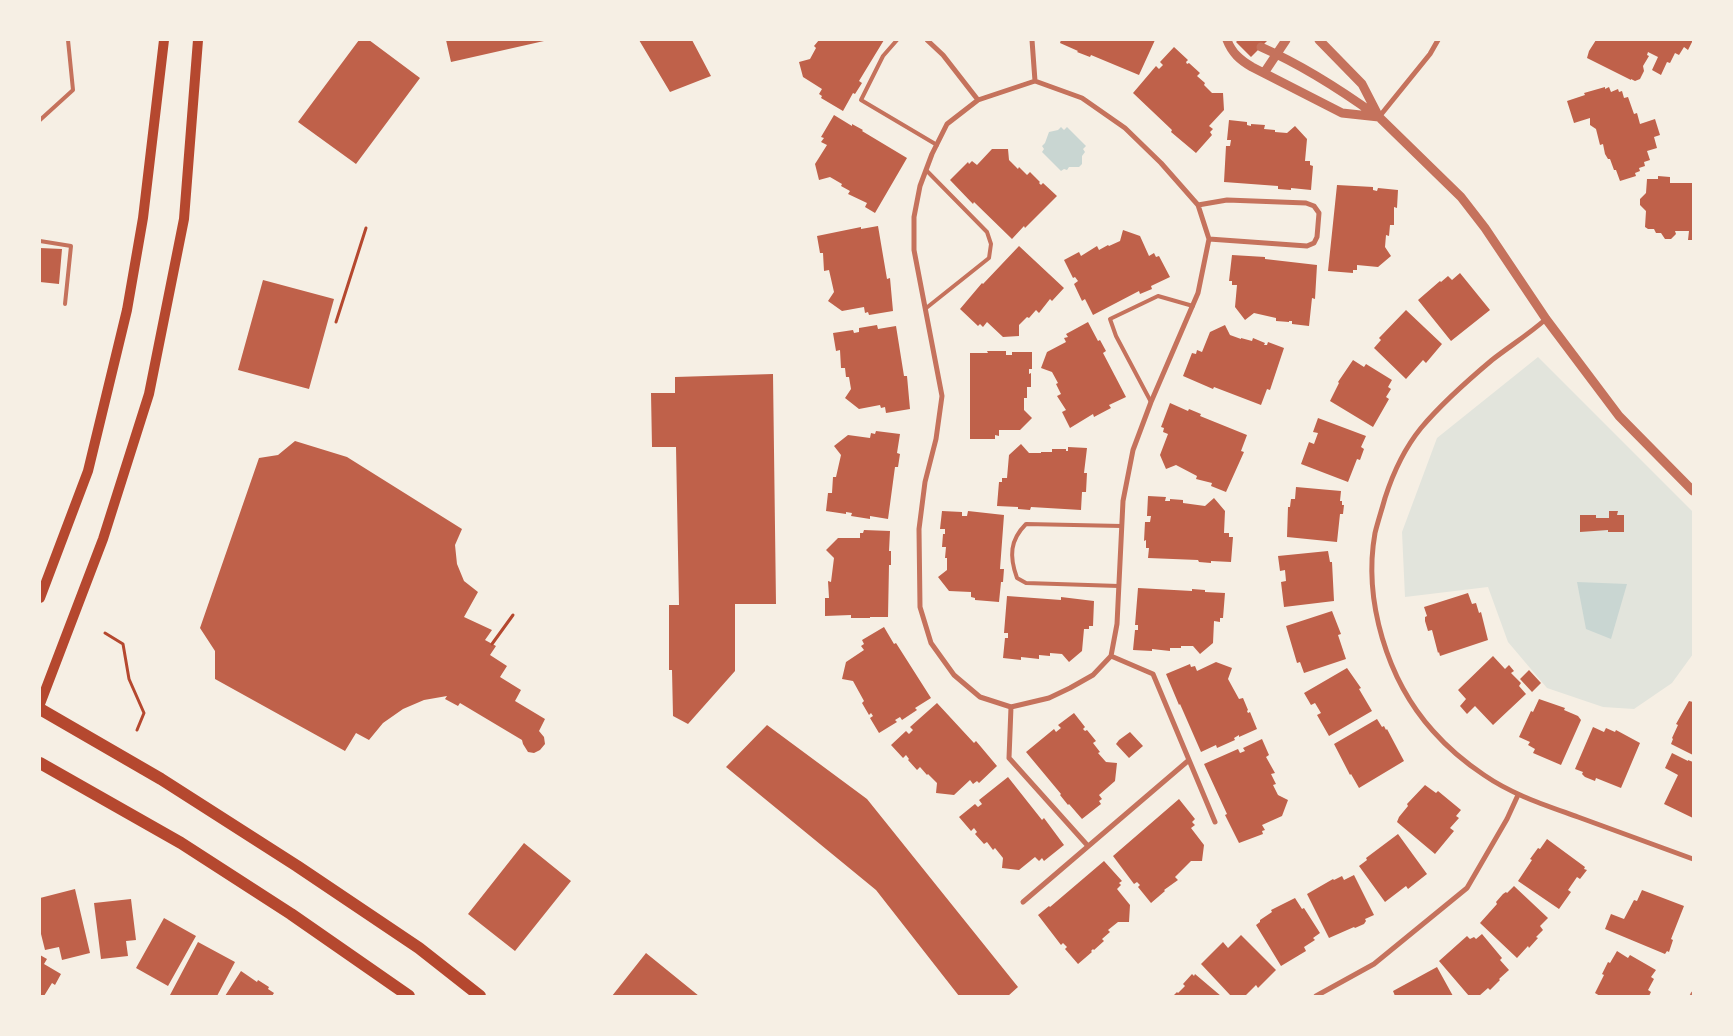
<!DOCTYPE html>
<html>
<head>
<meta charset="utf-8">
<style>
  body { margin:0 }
  #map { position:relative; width:1733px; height:1036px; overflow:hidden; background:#f6efe4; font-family:Quicksand,sans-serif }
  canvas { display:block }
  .frame { position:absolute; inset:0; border:41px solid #f6efe4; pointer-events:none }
</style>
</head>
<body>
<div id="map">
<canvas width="1733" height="1036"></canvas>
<div class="frame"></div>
</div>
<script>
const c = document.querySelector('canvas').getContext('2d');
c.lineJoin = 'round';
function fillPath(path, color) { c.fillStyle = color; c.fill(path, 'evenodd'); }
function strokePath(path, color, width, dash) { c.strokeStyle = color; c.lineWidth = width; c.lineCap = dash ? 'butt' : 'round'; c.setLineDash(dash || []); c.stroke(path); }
const green = new Path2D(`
  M1538,357L1693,512V654L1672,683L1634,709L1603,707L1547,688L1508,642L1488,587L1405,597L1402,532L1437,438Z`);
const water = new Path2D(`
  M1061,127L1064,130L1067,127L1086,146L1083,149L1085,152L1082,156V164L1079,167H1069L1067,170L1064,169L1061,171L1042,152L1044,149L1042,146L1045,143L1049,132L1058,130Z
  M1577,582L1627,584L1611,639L1586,629Z`);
const building = new Path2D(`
  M359,40H369L420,78L356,164L298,122Z
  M446,40H544V41L451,62Z
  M639,40H692L711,76L670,92Z
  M819,40H884L859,81L862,83L855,94L853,93L843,111L821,98L822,96L819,94L822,89L803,77L799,62L810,59L816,48L814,46Z
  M1061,40H1155L1139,75L1091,55L1090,57L1077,52L1078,51L1060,43Z
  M1238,40H1268L1251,57L1236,42Z
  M1596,40H1693L1688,50L1684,47L1679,55L1675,53L1670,63L1667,62L1661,75L1652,70L1658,57L1648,52L1647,55L1649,56L1643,66L1644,71L1640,79L1635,81L1631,79V80L1587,58L1589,51Z
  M1174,47L1188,60L1186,62L1187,64L1189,63L1200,73L1197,76L1205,83L1204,85L1212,93H1223L1224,110L1209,126L1213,129L1210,132L1212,135L1196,153L1171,132L1172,130L1133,93L1156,66L1159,69L1163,65L1160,62Z
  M1605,87V89L1609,87L1611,92L1618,89L1619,92L1622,91L1624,98L1628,97L1634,114L1637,113L1640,124L1655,119L1660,135L1654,137L1657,148L1647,151L1650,160L1644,162L1645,166L1639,168L1640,171L1635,173L1636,176L1620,181L1616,170H1614L1610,159H1608L1605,154L1603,144L1600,145L1596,129L1590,125V118L1574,123L1567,101L1585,95L1584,93Z
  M834,115L852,126V124L863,130L862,131L907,158L875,213L865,207L867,203L848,194L850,191L841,186L842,184L830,177L819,180L815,164L827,145L821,142L824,138L821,137Z
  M1229,120L1247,122V125L1251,126V124L1265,125L1264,129L1275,130V132L1287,133L1295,126L1307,139L1305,161H1310V165L1313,166L1311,190L1291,188V190L1278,189V186L1224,182L1226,146H1230L1231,140H1227Z
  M992,149H1008L1009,160L1018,169L1019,167L1027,175L1030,172L1040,182L1039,183L1041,185L1043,183L1057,196L1025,228L1024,226L1012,239L974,202L973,204L950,180L968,162L969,164L972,161L977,165Z
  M1658,176L1670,177V183H1693V240H1688L1689,231H1675L1676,234L1671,239H1665L1661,233H1656L1654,229H1648L1645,227L1646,211L1640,205V199L1646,193L1647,179H1658Z
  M1337,185L1373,187V190L1377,191L1378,188L1398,190L1397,208L1394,207V225H1390L1389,236L1386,235L1385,247L1391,256L1378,267L1357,265V270H1353V273L1328,271Z
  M878,226L887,279L890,278L893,311L869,315L868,312L865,313L864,307L842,311L828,301L834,292L829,270L824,271L823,253H820L817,236L861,227V229Z
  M1123,230L1140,236L1149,256L1154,253L1156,257L1159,256L1170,277L1151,286L1152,289L1140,294L1139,291L1093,315L1085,299L1082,301L1074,284L1078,281L1075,277L1073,278L1064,260L1079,252L1081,256L1097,246L1099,250L1108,245L1109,246L1120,241Z
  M1019,246L1064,288L1052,301L1050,299L1039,313L1036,310L1029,318L1027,317L1019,325V336L1003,337L987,322L983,327L980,324L978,326L960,309L982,283L983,284Z
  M40,248L62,249L59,284L40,282Z
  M1232,255L1265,257V259L1317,265L1315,299L1312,298L1309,326L1292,324V321H1289V322L1276,321V318L1254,313L1245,320L1235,307L1237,285H1232V281H1229Z
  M1460,273L1490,310L1451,341L1418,300L1440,281L1441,282L1448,276L1452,280Z
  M263,280L334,299L309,389L238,370Z
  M1406,310L1442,344L1426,363L1423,360L1406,379L1374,348L1381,340L1379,338Z
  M1088,322L1098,341L1100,340L1106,351L1103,353L1126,397L1109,405L1111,408L1094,417L1093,414L1070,428L1062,412L1066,410L1057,396L1061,394L1056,384L1058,383L1052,372L1041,368L1047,352L1066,342L1064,338L1068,337L1066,334Z
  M877,325L878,329L896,326L904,376H907L910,409L886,413L885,407L881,408L880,405L859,409L845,398L851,389L849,377H846L845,368H841L840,350L836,351L833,333L853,330L854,333L859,332V328Z
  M1225,325L1230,335L1241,339V338L1252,341L1253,338L1265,343L1264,345H1267L1268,342L1284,348L1270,390L1267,389L1261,405L1214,387L1213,389L1183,376L1192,353L1196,354L1197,350L1202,352L1210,332Z
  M987,351H1006V355H1012V352H1032V369H1029V374L1031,373V387H1027V398H1024V410L1032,418L1020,430H999V436L995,435V439H970V353H988Z
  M1353,360L1364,367L1366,364L1392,380L1388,387L1391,389L1386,397L1389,399L1373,427L1330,401L1339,383L1338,382Z
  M773,374L776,604H735V671L688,724L673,716L672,670H669V605H679L676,447H652L651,393H675V377Z
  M1170,403L1188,411L1189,409L1201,414L1200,416L1247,435L1241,451L1244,452L1226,492L1211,486L1212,483L1196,479L1197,476L1176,465L1166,469L1160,455L1168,434L1163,432L1164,428L1161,427Z
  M1318,418L1366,436L1361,447L1364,449L1360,460L1357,459L1348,482L1301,464L1309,442L1314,444L1318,433L1313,432Z
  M876,431L900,434L897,453L900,454L898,467H895L888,519L870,516V519L851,516L852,513L846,512V514L826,511L828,493H832L833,477H836L841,455L834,446L848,435L870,438L871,433L875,434Z
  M295,441L347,457L462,529L455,545L457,564L464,581L478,592L464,617L492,630L485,640L496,646L490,655L507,666L500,677L521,690L515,701L545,719L539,731L544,737L545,744L540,750L534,753L528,752L523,744L522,740L460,703L458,706L445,699L447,696L424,700L403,709L383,723L369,740L356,733L345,751L215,679V651L200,628L259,458L278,455Z
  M1021,444L1029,453H1041V452H1052V449H1066V451H1068V447L1087,448L1084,473H1087L1086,492H1082L1081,510L1031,507L1030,510L1018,509V507L997,506L999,482H1002V478H1007L1009,455Z
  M1296,487L1341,491L1340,501H1342V505H1344L1343,514H1340L1337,542L1287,537L1288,507H1290L1291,499H1295Z
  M1148,496L1166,497L1165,501H1170V499L1183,500V503L1205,506L1214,498L1225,511L1224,533H1229V537H1233L1231,562L1211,561V563L1199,562L1198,560L1148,558L1149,548H1146V540L1144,541L1145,522H1150L1151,516H1147Z
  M942,511L962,512V516H967L968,511L1004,515L1000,569H1004L1003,582H1001L999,602L975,600V598L971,597V592L949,591L938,577L947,570V558H945L946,547H942L943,534H945V529H940Z
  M1609,511H1618L1617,515H1624V532H1608V530L1580,532V515H1596V518H1609Z
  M864,530L890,531L889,551H891V565H889L888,617H870V618H851V615L825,616V598H829L828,581L831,582L834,558L826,550L838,538H860V533H863Z
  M1328,551L1330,562H1332L1334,601L1284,607L1281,582L1286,581L1285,570L1280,571L1278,556Z
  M1138,588L1192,591V589L1205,590V592L1225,593L1223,618H1220V622L1214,621L1213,643L1200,654L1193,646H1181V648H1170V651L1152,649V651L1133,650L1135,630H1138V625H1135Z
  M1468,593L1472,604L1476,603L1479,613L1481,612L1488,640L1440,656L1439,652L1438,653L1432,630L1428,631L1425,621V617L1427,616L1424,607Z
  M1007,596L1061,600V597L1094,601L1093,626H1089V629H1084L1082,651L1069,662L1062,654L1050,653V656L1039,655V659L1021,657V660L1003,658L1005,638H1008V633H1004Z
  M1332,611L1341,634L1338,635L1346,659L1304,673L1300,662L1297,663L1286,626Z
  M884,627L894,644L896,643L931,698L915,708L917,710L902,720L900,717L895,720L897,722L879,733L870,718L873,716L871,713L869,715L862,703L864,701L853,681L842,679L846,662L864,650L861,646L864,644L862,640Z
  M1493,656L1505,669L1509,665L1514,671L1511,673L1521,683L1519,686L1526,694L1493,725L1475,706L1467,714L1460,706L1466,699L1458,690Z
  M1216,662L1232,668L1228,679L1239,699L1243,698L1248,710L1247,711L1248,713L1250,712L1257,729L1239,737V735L1234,738L1235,740L1217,748L1216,745L1201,752L1180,704L1179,705L1166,674L1190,664L1191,667L1195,666L1197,671Z
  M1347,668L1361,688L1359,689L1372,711L1329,736L1317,715L1321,713L1315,703L1311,705L1304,693Z
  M1529,670L1541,683L1532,692L1520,679Z
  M1539,699L1565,708L1564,710L1578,716L1581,720L1561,765L1533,753L1535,749L1528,745L1530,742L1519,737L1531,711L1533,712Z
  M1689,701L1693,702V755L1671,744L1673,739L1672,738L1678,725L1676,724Z
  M937,703L974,743L976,741L997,766L979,783L977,781L973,784L970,780L954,795L936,793L937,783L928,774L927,775L920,767L917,770L908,760L909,759L906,755L903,758L891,745L906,731L909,734L913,730L910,727Z
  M1074,713L1085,727L1083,729L1085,731L1087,730L1096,741L1093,743L1100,752L1098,753L1106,762L1117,763L1115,781L1099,795L1102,799L1099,801L1101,804L1082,819L1069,804L1068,805L1060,795L1061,794L1026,752L1054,729L1056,732L1061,728L1058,725Z
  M1377,719L1382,727L1384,726L1386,730L1387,729L1404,761L1359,788L1351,774L1350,775L1334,744Z
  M767,725L867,799L1018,987L1008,996H959L876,890L726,767Z
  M1593,727L1604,732L1606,728L1615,732L1616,730L1640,743L1621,788L1596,778L1595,781L1585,777L1582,774L1583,772L1575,769Z
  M1130,732L1143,746L1129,758L1116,744L1119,740Z
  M1262,739L1269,755L1266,757L1275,773L1271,774L1276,784L1273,785L1278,795L1288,800L1282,816L1262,825L1265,830L1262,831L1263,834L1239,843L1225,815L1227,814L1204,764L1238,749L1240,753L1245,751L1243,748Z
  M1672,753L1688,761V760L1693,762V818L1664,804L1678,775L1665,768Z
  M1008,777L1042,820L1044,818L1064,845L1044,861L1042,858L1039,861L1035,857L1019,870L1002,868L1003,858L995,848L993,850L987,842L984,844L975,834L977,832L974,828L971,831L959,817L975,804L978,807L982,804L979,800Z
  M1425,785L1436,793L1438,791L1461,810L1456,816L1459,818L1450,828L1454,831L1435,854L1397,822L1399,817L1408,806L1407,804Z
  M1179,799L1195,819L1192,822L1195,825L1191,828L1204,845L1202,861H1191L1175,877L1178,880L1164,890L1165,891L1151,903L1138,887L1140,885L1137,882L1134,884L1113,856Z
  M1398,834L1427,874L1408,889L1406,886L1385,902L1359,866L1367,860L1366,858Z
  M1547,839L1585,867L1584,869L1587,870L1580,879L1577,877L1568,890L1571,892L1559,909L1518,881L1532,860L1530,859L1538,848L1540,849Z
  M524,843L571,881L515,951L468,914Z
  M1104,861L1122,881L1119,883L1121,885L1117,889L1130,905L1129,922H1118L1108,930L1110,932L1102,939L1104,941L1094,950L1093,949L1091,951L1092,952L1078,964L1065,949L1067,947L1063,943L1061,945L1038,915L1049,906L1050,907Z
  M1354,875L1374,915L1365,919L1366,921L1364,924L1355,928L1354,927L1329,938L1307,894L1333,879L1334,880L1342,876L1344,880Z
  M1514,886L1548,918L1540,926L1543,930L1536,937L1538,938L1529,948L1528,946L1517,958L1480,923L1497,904L1496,902L1503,894L1506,892L1507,893Z
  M75,889L90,953L62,960L59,947L45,950L40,930V898Z
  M1642,890L1684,906L1671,939L1673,940L1669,952L1667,951L1665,954L1605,929L1611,914L1624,919L1634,900L1637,901Z
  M1295,898L1302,909L1304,908L1320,933L1313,938L1315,940L1304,947L1306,951L1281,966L1256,925L1260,922V920L1272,912L1271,910Z
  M131,899L136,940L126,941L128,956L101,959L94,903Z
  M164,918L196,936L168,986L136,968Z
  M1482,934L1502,958L1500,960L1509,970L1499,979L1500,980L1490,990L1488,988L1479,996H1469L1439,961L1467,936L1470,939L1474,937L1476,939Z
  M1241,935L1276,970L1258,988L1256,985L1245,996H1231L1201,964L1223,942L1228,948Z
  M198,942L235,962L217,996L205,995L204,996H172L170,995Z
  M1617,951L1628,958L1630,955L1656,970L1651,977L1654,979L1648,990L1651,992L1649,996H1600L1595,993L1604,975L1602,974L1608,962L1610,963Z
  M646,953L699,996H612Z
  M40,955L47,959L44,964L61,974L55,985L52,983L44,996H40Z
  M1437,967L1453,996H1395L1393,991Z
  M241,971L257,982L258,980L269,987L268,989L274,993L272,996H225Z
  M1192,974L1194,976L1195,974L1221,996H1173L1177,992L1178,993L1185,986L1183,984Z`);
const path = new Path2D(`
  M336,322L366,228
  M105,633L123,644L129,679L144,713L137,730
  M492,644L513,615`);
const service = new Path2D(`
  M897,40L883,56L861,100L937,145
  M40,120L73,90L68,40
  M40,241L71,246L65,304
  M925,309L989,258L991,244L987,232L926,170
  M1151,402L1116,336L1110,319L1158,296L1193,306
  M1119,586L1026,583L1017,578C1009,556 1010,540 1026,524L1122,526`);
const minor = new Path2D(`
  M927,40L943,55L978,100
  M1032,40L1035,81
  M1035,81L1082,98L1125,128L1161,163L1198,205L1209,239L1198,293L1151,402L1133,450L1123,501L1117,624L1111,656L1093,675L1070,688L1049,698L1011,707L980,697L954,675L931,643L920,607L919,529L925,482L936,439L942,396L914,250V217L920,186L932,154L947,124L978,100Z
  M1379,117L1430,54L1438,40
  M1198,205L1227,200L1306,203L1314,206L1319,213L1317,237L1314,243L1307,246L1209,239
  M1546,319C1529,334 1510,346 1492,360C1467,381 1442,403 1421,428C1404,449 1393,473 1385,498C1382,509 1378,521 1375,533C1363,600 1387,680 1433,731C1448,748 1466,763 1484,775C1513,795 1545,805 1578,817C1616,831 1655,845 1693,859
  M1111,656L1153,674L1215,822
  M1011,707L1009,758L1088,846
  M1023,902L1189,760
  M1316,996L1374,964L1467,888L1507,819L1518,795
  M1692,996L1693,994`);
const tertiary = new Path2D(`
  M1227,40C1232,53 1240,60 1252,67L1342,113L1379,117
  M1319,40L1362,84L1379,117L1461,197L1485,228L1546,319L1619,416L1693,491
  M1261,47C1302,65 1341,90 1377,116
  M1264,73L1286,40`);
const secondary = new Path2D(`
  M40,598L88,471L127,310L143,218L164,40
  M40,704L103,539L149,394L184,219L198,40`);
const primary = new Path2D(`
  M40,709L161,779L297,866L419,948L480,996
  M40,763L181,843L291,914L409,996`);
fillPath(green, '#e2e4dc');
fillPath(water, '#c9d6d2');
fillPath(building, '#bf614a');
strokePath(path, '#b5482f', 3);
strokePath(service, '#c5725c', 4);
strokePath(minor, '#c5725c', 5);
strokePath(tertiary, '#c5725c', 9);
strokePath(secondary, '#b5482f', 10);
strokePath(primary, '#b5482f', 12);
</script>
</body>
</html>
